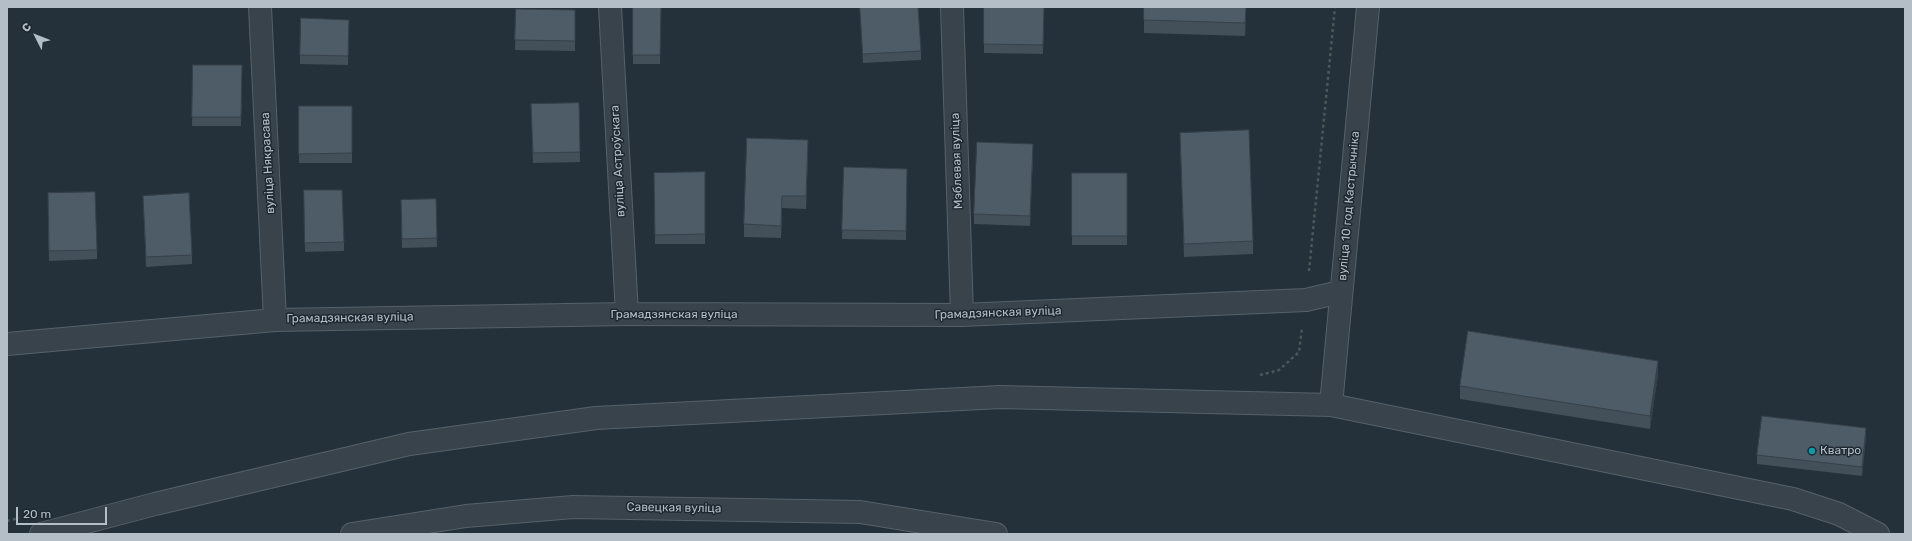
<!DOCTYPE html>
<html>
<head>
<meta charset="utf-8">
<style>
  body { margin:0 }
  #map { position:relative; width:1912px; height:541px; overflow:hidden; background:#24313b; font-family:Rubik,sans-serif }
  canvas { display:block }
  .frame { position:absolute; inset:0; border:8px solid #b4bec7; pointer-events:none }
  .north { position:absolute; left:16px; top:16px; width:40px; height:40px; -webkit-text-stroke:3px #1d2830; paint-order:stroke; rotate:312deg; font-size:11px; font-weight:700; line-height:16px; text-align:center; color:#b4bec7 }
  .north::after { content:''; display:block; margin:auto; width:14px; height:18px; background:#b4bec7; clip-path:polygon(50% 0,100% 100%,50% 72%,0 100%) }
  .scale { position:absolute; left:16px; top:507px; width:91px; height:18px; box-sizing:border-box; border:2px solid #b4bec7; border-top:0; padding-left:5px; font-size:12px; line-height:14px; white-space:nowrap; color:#b4bec7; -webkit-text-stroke:3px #1d2830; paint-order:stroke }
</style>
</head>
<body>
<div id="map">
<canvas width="1912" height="541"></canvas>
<div class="frame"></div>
<div class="north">С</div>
<div class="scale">20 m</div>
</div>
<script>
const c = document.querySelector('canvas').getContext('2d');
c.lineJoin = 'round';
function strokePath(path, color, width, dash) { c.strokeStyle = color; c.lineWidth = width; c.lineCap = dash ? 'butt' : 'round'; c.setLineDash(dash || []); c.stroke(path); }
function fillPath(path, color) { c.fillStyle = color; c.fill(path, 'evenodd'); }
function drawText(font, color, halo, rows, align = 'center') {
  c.font = font + ' Rubik,sans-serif'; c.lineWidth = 3; c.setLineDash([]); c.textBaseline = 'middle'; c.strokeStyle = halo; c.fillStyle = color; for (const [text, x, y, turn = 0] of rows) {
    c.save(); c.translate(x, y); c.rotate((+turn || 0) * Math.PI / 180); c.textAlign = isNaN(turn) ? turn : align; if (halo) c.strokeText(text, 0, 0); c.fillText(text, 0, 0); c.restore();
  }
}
const path = new Path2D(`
  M1309,271L1335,7
  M1260,375L1279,370L1299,352L1302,328
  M7,521L19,518`);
const minor = new Path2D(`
  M260,7L275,320
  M610,7L627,314
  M952,7L962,315
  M7,344L275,320L627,314L962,315L1306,300L1340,292
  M1331,405L1368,7
  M41,534L155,504L409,444L596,418L1000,397L1331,405L1793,499L1839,514L1878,534
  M352,534L466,516L573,507L860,512L996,534`);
const wall = new Path2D(`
  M633,7H661L660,64H633Z
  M860,7L921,51V60L863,63Z
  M984,7H1044L1043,54L984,53Z
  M1246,7L1245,36L1144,33V20Z
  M516,9L575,10V51L515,50Z
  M349,29L348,65L300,64V55Z
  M193,65H242L241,126H192Z
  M579,103L580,162L533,163L531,104Z
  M299,106H352V163H299Z
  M1180,133L1253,241V254L1184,257Z
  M808,153L806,209L782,208L781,238L744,237V224Z
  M1033,154L1030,226L974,224V214Z
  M844,167L907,169L906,240L842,239Z
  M705,172V244H655L654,173Z
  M1072,173H1127V245H1072Z
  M304,190L344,242V251L305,252Z
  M143,196L192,255V264L146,267Z
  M436,199L437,247L402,248L401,200Z
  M48,203L97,250V259L49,261Z
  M1658,374L1650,429L1460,399V386Z
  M1866,437L1862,476L1757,464V455Z`);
const shadedWall = new Path2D(`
  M1246,7L1245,36V23Z
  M808,140V153L806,209V196Z
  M1033,144V154L1030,226V216Z
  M782,196V208L781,238V226Z
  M1658,361V374L1650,429V416Z
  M1866,428V437L1862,476V467Z`);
const building = new Path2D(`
  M633,7H661L660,55H633Z
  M860,7H918L921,51L863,54Z
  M984,7H1044L1043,45L984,44Z
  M1144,7H1246L1245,23L1144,20Z
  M516,9L575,10V41L515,40Z
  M301,18L349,20L348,56L300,55Z
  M193,65H242L241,117H192Z
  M579,103L580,152L533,153L531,104Z
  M299,106H352V153L299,154Z
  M1249,130L1253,241L1184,244L1180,133Z
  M747,138L808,140L806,196H782L781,226L744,224Z
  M977,142L1033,144L1030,216L974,214Z
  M844,167L907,169L906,231L842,230Z
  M705,172V234L655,235L654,173Z
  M1072,173H1127V236H1072Z
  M304,190H342L344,242L305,243Z
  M95,192L97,250L49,251L48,193Z
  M189,193L192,255L146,257L143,196Z
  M436,199L437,238L402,239L401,200Z
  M1468,331L1658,361L1650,416L1460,386Z
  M1762,416L1866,428L1862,467L1757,455Z`);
const markers = [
  [1812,451,4,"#0f9aa8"]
];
const streetNames = [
  ["вуліца Астроўскага",618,161,-93],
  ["Мэблевая вуліца",957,161,-92],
  ["вуліца Някрасава",268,163,-93],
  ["вуліца 10 год Кастрычніка",1349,206,-85],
  ["Грамадзянская вуліца",998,313,-2],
  ["Грамадзянская вуліца",674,315],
  ["Грамадзянская вуліца",350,318,-1],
  ["Савецкая вуліца",674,508,1]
];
const poiNames = [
  ["Кватро",1820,451]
];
strokePath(minor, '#566169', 24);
strokePath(path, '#465a5a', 2.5, [3, 3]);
strokePath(minor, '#38434c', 22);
fillPath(wall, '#434f59');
fillPath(shadedWall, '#374048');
fillPath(building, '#4e5c67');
strokePath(building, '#374048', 1);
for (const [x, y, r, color] of markers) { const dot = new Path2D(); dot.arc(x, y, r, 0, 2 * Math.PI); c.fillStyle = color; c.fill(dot); strokePath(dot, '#1d2830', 1.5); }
drawText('12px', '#b4bec7', '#1d2830', streetNames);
drawText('12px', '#b4bec7', '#1d2830', poiNames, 'left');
</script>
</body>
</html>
